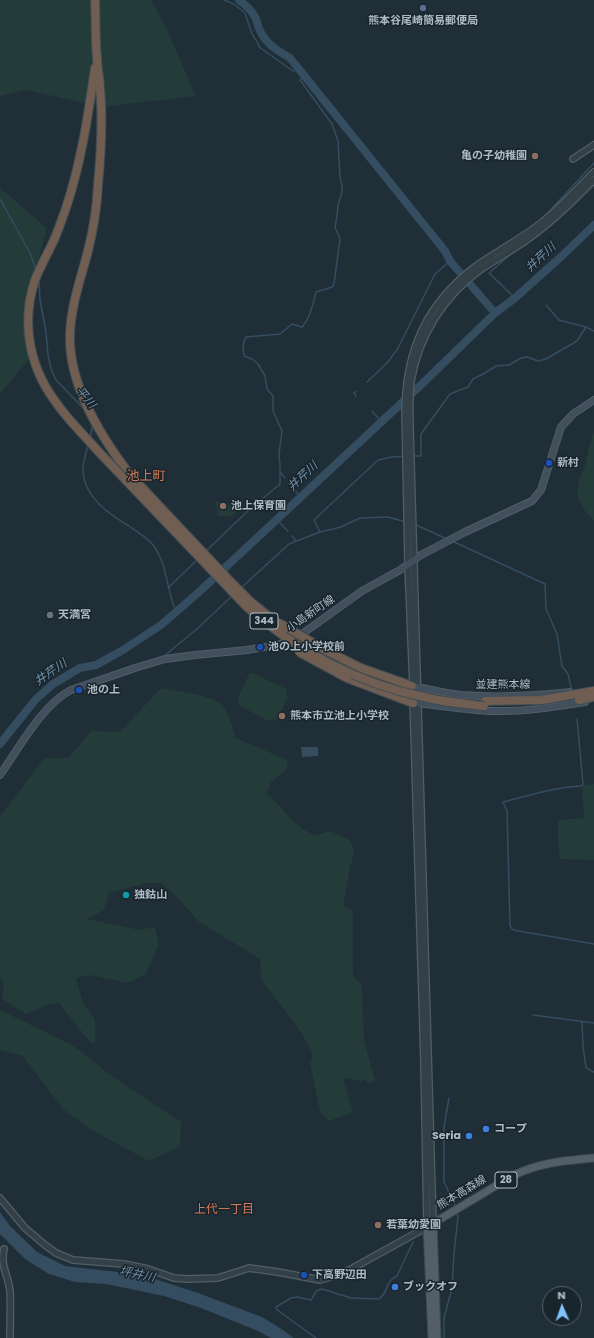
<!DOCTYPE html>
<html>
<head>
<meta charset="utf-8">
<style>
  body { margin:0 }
  #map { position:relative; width:594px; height:1338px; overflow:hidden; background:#202e38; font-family:Poppins,sans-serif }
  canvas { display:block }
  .north { position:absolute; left:542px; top:1286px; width:40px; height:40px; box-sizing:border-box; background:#19252d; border:1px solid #55616a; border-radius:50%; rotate:358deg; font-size:11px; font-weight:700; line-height:16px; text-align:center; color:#aebbc5 }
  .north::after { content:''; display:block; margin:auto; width:14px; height:18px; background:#80c1f8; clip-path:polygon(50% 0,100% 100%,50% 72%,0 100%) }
</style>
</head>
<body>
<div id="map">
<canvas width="594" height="1338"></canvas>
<div class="north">N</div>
</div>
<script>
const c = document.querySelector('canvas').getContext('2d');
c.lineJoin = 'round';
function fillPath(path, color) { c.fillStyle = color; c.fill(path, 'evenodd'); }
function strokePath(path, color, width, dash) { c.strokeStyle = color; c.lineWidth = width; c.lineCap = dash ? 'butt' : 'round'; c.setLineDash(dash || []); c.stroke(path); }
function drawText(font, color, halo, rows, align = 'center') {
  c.font = font + ' Poppins,"Noto Sans JP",sans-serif'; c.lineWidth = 3; c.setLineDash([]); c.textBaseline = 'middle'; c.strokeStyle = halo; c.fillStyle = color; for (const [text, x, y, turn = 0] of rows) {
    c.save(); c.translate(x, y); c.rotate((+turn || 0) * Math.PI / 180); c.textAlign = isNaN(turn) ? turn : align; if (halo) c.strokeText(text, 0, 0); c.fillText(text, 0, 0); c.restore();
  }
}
const green = new Path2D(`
  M0,0H151L165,25L196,96L102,107L26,90L0,96Z
  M0,188L47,228L25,308L30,358L0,394Z
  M594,432V521C585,512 575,499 578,486C579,479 583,472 585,465C588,454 589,443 594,432Z
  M216,501L238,505L239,509L236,513L230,517L217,515V509L215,506Z
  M253,673L286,689V693L288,697L277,721L273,719L269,721L240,706L238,698L249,674Z
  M161,688C175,691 212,695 221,704C229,712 232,728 236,738L287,760L288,768L270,783L267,794L281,807L292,821L314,836L330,831L350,840L354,853L350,868L343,906L353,911V975L362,986L364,1041L375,1080L369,1084L364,1079L362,1081L343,1078L353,1112L329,1121L320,1112L310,1063L313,1054L299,1029L261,980L260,959L198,921L177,897L161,883H147L109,893L104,910L87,919L140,930L155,927L159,944L146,974L128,983L89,975L76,978L83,1003L95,1019V1045L89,1041L59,1003L50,1004L26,1014L2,999L4,983L0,979V816L44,758H69L91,731L120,732Z
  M594,784V860L560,859L558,842V820L584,818L582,785Z
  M0,1010L72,1045L112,1076L181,1122L180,1146L149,1161L90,1129L64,1110L23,1056L0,1050Z`);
const water = new Path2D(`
  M301,747H318V756L302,757Z
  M0,1212L10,1226L37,1252L65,1266L143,1275L198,1293L262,1317L280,1328L294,1338H271L258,1331L201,1308L164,1296L106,1284L75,1282L49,1274L25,1259L0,1234Z`);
const stream = new Path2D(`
  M224,0L234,4L245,13L252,34L258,43L259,47L293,71L298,69
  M0,199L30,253L36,270
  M545,216L594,163
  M512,253L489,273L515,298
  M39,279L40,300L46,332L48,355L51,369L56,380L85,410
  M546,305L559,320L586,327
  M367,382L388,362L398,348L435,274L450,261
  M356,391L354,393L356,396
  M372,411L381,421
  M90,438L92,429V424
  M88,445C86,454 82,464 83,472C85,498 109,514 129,526C137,532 147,537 153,545C168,565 166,590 176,611
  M413,456H421V434L450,394L468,387L473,379L485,373L496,366L509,365L521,358L527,357L538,361L546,359L577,341L586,327L594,331
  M280,472L285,478
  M290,484L300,497
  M277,520L288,531
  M414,524L447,539
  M320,532L314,520L378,460L392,457L405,456
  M292,536L296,541
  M452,541L545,584L546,609L557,634L562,666L568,674L571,687
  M206,551L249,510L280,484V465L279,454L282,431L273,411V396L267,389L265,376L258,364L252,359L244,356C243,349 242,343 246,337L280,334L292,324L302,327C310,318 313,304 316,292L332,287L334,284L340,239L335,227L337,216L338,205L342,192V185L340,177L338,141L332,124L300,80L304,77
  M169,587L198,559
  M241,588L289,544L320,532L341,527L360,518L388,517L406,522
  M163,657L198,628L232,596
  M577,719L583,784L581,786C555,787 528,796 503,802L507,811L510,926L513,930L594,944
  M533,1015L594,1023
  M582,1022L583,1046L586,1068L594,1072
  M449,1098L444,1127V1182L456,1207
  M316,1338L276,1309V1307L291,1298L297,1297L311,1300C315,1295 314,1290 322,1289L351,1298L379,1299C390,1291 384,1282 397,1276L413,1242
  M444,1338V1318L452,1288L454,1253L458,1217L457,1213`);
const river = new Path2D(`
  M239,0C246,5 252,10 256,19C258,25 259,31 263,36C269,46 280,52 290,58L445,251L450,261L495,313
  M0,744L36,699L53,684L80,668L96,665L123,650L161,625L199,592L423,383L495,313L515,298L563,255L594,225`);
const tertiary = new Path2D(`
  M573,159L594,145
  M413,688L408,564L405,411C406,350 426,304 476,266C497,251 521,239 541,223C560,208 577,189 594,172
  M0,1198L25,1228L45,1245L56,1253L73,1260L124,1264L148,1269L174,1278L187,1279L218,1278L249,1268L278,1272L320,1280L342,1274L427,1227L424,1063L413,700
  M433,1223L410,429C410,413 409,396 411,381C419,336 443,297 480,270C496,259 513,250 528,239C552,222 573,201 594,180
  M4,1249C0,1266 8,1274 10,1291C11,1304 10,1324 10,1338`);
const secondary = new Path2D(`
  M412,686C429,689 444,693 461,695C497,698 534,696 570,692
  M413,703C440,705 466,710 493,711C524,712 554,707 585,702
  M0,775C19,748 42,705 71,690L135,668L165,659L195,655L247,650L277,645L288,641L302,634L362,591L400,570L421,555L465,532L532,501L541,490L561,427L573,414L594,400`);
const primary = new Path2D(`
  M433,1223L437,1338
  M432,1338L427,1227L514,1175C542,1162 564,1161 594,1158`);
const motorway = new Path2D(`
  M95,0C96,19 95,38 97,58C97,68 100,78 100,88C103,120 101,153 98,185C97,205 93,231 88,251C81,278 71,305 70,334C68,385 101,437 131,476
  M95,68C88,116 81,164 65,211C61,221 58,232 53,242C47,255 40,267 35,280C21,322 29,366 55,401C67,419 83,434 97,450
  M361,668L412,686
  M347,678L413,703
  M579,700L594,697
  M485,701L542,700L594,691`);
const motorwayBridge = new Path2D(`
  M97,450L246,606C295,650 359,684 424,697C444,702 464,704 484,706
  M131,476L228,579L251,602L283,628
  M279,623L327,651L361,668
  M299,652L347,678`);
const markers = [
  [423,8,4,"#5c6f8a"],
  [535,156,4,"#8d6e63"],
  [549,463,4,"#1a4fb4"],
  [223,506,4,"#8d6e63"],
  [50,615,4,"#6b7280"],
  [260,647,4,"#1a4fb4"],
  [79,690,4,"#1a4fb4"],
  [282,716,4,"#8d6e63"],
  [126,895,4,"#0f9aa8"],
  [486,1129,4,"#3f7fe0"],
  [469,1136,4,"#3f7fe0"],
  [378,1225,4,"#8d6e63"],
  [304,1275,4,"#1a4fb4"],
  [395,1287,4,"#3f7fe0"]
];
const shields = [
  [264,621,28],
  [506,1180,22]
];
const shieldNames = [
  ["344",264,621],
  ["28",506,1180]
];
const poiNames = [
  ["熊本谷尾崎簡易郵便局",423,21,"center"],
  ["亀の子幼稚園",527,156,"right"],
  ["新村",557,463],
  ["池上保育園",231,506],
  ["天満宮",58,615],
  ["池の上小学校前",268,647],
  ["池の上",87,690],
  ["熊本市立池上小学校",290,716],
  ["独鈷山",134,895],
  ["コープ",494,1129],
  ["Seria",461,1136,"right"],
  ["若葉幼愛園",386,1225],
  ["下高野辺田",312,1275],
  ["ブックオフ",403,1287]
];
const streetNames = [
  ["小島新町線",311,614,-34],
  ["並建熊本線",503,685],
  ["熊本高森線",462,1193,-31]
];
const waterNames = [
  ["井芹川",541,258,-43],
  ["平川",85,398,50],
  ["井芹川",303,477,-43],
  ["井芹川",51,673,-35],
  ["坪井川",137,1275,12]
];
const neighbourhoodNames = [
  ["上代一丁目",224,1210]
];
const quarterNames = [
  ["池上町",146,477]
];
fillPath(green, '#233b39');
fillPath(water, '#344d60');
strokePath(stream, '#344d60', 1.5);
strokePath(river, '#344d60', 8);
strokePath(tertiary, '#515e66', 8);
strokePath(secondary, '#515e66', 8);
strokePath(primary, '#3d4952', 9);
strokePath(motorway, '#3e4b53', 10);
strokePath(tertiary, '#344048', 5.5);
strokePath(secondary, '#424f5c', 6);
strokePath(primary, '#525f69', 7);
strokePath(motorway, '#6f5e51', 8);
strokePath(motorwayBridge, '#3e4b53', 10, []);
strokePath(motorwayBridge, '#6f5e51', 8);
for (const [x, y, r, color] of markers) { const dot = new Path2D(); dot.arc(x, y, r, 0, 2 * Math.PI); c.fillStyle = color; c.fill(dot); strokePath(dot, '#19252d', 1.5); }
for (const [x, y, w] of shields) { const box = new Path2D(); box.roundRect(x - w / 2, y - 8, w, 16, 3); c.fillStyle = '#19252d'; c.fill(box); strokePath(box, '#aebbc5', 1); }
drawText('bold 10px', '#aebbc5', null, shieldNames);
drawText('bold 11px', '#aebbc5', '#19252d', poiNames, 'left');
drawText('11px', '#aebbc5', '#19252d', streetNames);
drawText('italic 12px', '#6f91aa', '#19252d', waterNames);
drawText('12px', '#d47c5b', '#19252d', neighbourhoodNames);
drawText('13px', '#d47c5b', '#19252d', quarterNames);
</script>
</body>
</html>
